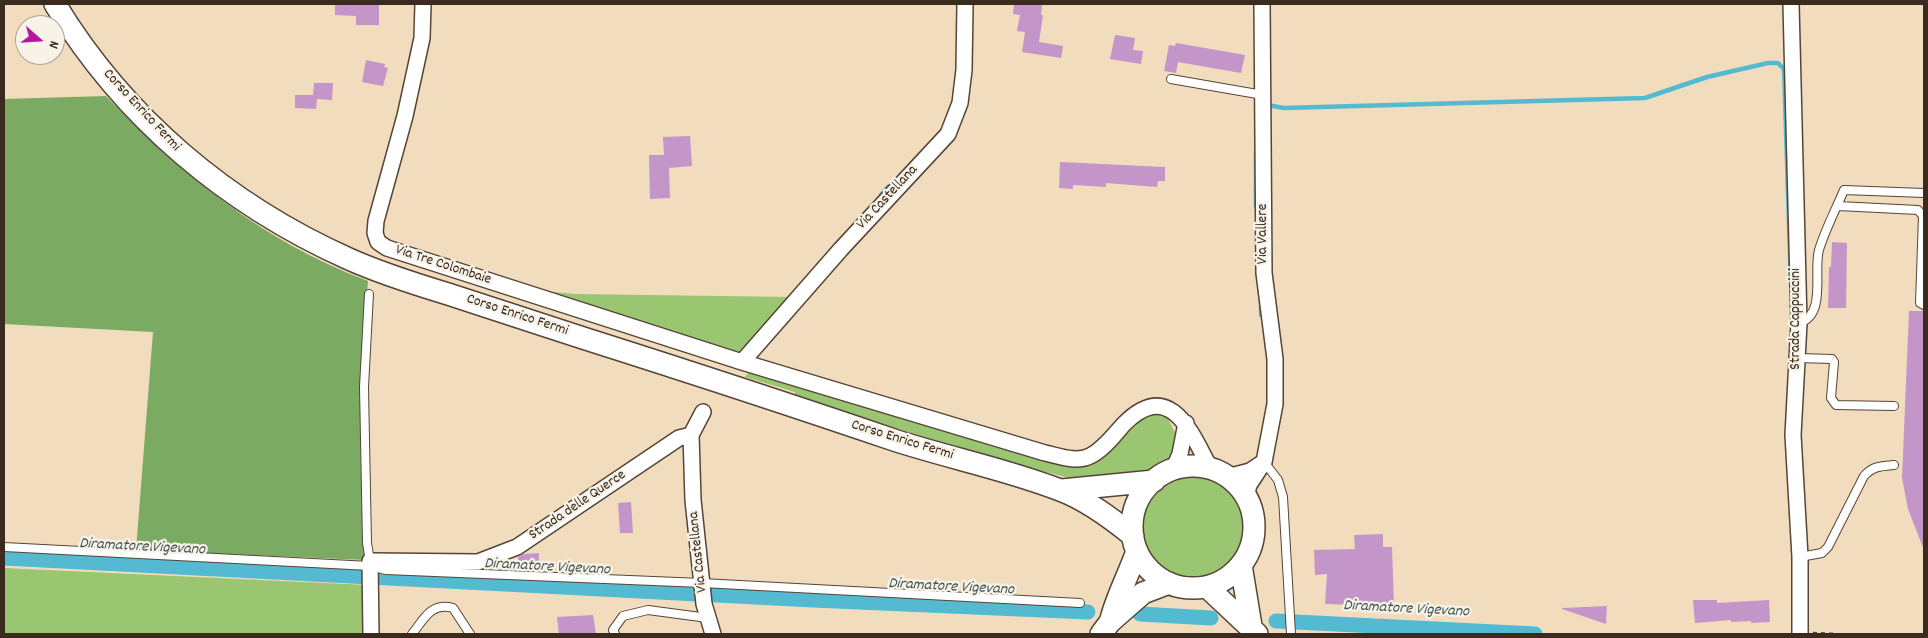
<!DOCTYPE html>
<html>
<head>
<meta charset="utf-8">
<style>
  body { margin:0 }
  #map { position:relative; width:1928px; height:638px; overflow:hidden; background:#f2dcbe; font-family:Dekko,sans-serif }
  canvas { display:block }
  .frame { position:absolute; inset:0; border:5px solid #3b2a1e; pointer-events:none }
  .north { position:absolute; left:15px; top:15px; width:50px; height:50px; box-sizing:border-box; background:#f7f3e8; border:1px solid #aca397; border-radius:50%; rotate:109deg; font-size:14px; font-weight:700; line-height:20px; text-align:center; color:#3b2a1e }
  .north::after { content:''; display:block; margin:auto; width:18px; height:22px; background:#b5179e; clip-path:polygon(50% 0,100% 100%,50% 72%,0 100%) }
</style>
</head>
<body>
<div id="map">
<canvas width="1928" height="638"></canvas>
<div class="frame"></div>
<div class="north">N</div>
</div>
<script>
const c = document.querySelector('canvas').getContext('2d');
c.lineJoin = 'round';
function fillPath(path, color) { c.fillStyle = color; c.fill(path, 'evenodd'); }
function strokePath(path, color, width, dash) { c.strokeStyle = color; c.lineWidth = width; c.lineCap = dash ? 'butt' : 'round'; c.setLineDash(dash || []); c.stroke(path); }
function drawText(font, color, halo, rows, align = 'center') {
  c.font = font + ' Dekko,sans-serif'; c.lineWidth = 4.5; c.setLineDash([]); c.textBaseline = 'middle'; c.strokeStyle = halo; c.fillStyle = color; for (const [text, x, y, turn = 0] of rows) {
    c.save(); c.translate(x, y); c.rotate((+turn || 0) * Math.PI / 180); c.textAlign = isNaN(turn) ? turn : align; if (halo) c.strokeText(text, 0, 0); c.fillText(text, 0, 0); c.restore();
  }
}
const green = new Path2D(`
  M545,291L575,294L793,297L741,353H732Z
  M749,371L1089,464C1097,460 1105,456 1112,450C1124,439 1135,421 1149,415C1156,413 1163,416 1168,419L1177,436L1174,453L1167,462L1148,472L1084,482L1035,469L1034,472L795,396V392L745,377Z
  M1143 529a52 52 0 1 1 104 0a52 52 0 1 1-104 0Z
  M4,568L367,585V634H4Z`);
const forest = new Path2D(`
  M106,96C184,176 262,241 368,281C358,373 359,467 365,560L136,550L153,332L4,324V99Z`);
const stream = new Path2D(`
  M1267,105L1284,108L1645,98L1707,77L1768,63H1778L1784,69L1791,284
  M1256,151V206
  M881,195L888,187
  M1261,301V315`);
const canal = new Path2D(`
  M4,558L813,600L1088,612
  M1140,614L1211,618
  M1276,621L1535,634`);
const building = new Path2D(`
  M335,4H379V25H356V16L335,15Z
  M1014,4H1042L1041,15H1043L1039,42L1063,46L1061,58L1022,52L1025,32L1017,31L1020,15L1013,14Z
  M1115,35L1135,38L1133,50L1143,51L1141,64L1110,59Z
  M1176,43L1245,55L1241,73L1178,62L1176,73L1164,71L1169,45L1175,46Z
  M366,60L385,64L384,67L388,68L383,86L362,82Z
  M314,83H333L332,100L317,99L316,109L295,108V95H313Z
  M690,136L692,166L669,168L670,198L650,199L649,155H664L663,137Z
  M1060,162L1165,167V181H1158L1157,187L1106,183V187L1073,185V189L1059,188Z
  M1832,242L1847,243L1846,308H1828L1829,267H1831Z
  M1909,311H1924V550L1908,509L1902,478Z
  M631,502L633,533H620L618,503Z
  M1383,534V547H1392L1394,606L1325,604L1327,574L1315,575L1314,550L1355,549L1354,535Z
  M539,553V566L518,567V557L524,554Z
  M1693,600H1717V603L1769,600L1770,622L1751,623V621L1731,622V620L1695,623Z
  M1607,606L1606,624L1562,609V608Z
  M593,615L596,634H559L557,617Z`);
const path = new Path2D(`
  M1813,633L1836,634`);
const service = new Path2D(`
  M1171,79L1263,95
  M1838,206L1918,210L1923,216L1920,303L1924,305
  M369,294L364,387L367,543L370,561
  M1799,323C1827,315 1813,271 1819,250C1825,230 1836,209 1844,190L1924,193
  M1798,358L1832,359L1834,362L1831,398L1836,405L1894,406
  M1264,462L1278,480L1283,497L1291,634
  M4,547L370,566L386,570L702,583L1080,603
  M1800,557L1822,553L1828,547L1864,476C1873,466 1881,466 1894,465
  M412,634C424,619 431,602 453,608L470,634
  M615,634L613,630L623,616L648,610L708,618`);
const minor = new Path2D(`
  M423,4L422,38L405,116L376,221L375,233L378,242L387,248L742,362L1045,453C1059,456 1076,463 1090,456C1103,450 1114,435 1124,424C1170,378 1191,432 1210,468
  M1791,4L1799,323L1793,435L1800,557V634
  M742,362L841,249L948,134L960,103L964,70L965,4
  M703,412L691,435L693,500L704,604L713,634
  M1173,470L1180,454L1186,423
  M1227,477L1250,471L1262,463
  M1246,497L1249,485L1264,462L1275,404V359L1264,273L1262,4
  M371,634L370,561L478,562L517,547L679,438L691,435`);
const secondary = new Path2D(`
  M55,4C124,118 228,205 349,259C380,273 415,284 448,294C493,309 538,323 583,338C687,371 791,405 894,440C949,458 1006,469 1060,490C1087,500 1111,518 1133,536
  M1132 527a61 61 0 1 1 122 0a61 61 0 1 1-122 0Z
  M1062,490L1154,481
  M1241,565L1251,626
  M1207,587L1257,634
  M1111,619C1117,596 1129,574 1137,551
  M1101,634L1110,622L1143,593L1169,583`);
const streetNames = [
  ["Corso Enrico Fermi",141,111,47],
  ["Via Castellana",888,198,-47],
  ["Via Vallere",1264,234,-90],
  ["Via Tre Colombaie",443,266,18],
  ["Corso Enrico Fermi",517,316,18],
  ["Strada Cappuccini",1797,319,-90],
  ["Corso Enrico Fermi",902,441,17],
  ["Strada delle Querce",578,506,-34],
  ["Via Castellana",699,552,-96]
];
const waterNames = [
  ["Diramatore Vigevano",142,548,3],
  ["Diramatore Vigevano",547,568,3],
  ["Diramatore Vigevano",951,588,3],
  ["Diramatore Vigevano",1406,610,3]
];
fillPath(green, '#9ac571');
fillPath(forest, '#7baa63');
strokePath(stream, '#54bad2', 4.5);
strokePath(canal, '#54bad2', 15);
fillPath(building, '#c495c8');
strokePath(service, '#564536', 10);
strokePath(minor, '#564536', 18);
strokePath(secondary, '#564536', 24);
strokePath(path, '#564536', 2.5, [4, 4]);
strokePath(service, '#fff', 8);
strokePath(minor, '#fff', 15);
strokePath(secondary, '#fff', 21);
drawText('15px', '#3b2a1e', '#f7f3e8', streetNames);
drawText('italic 16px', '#425554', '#f7f3e8', waterNames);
</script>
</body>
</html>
